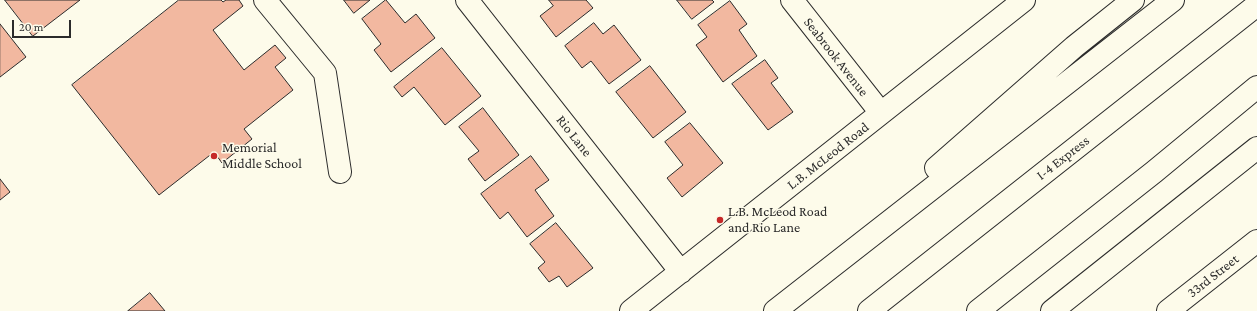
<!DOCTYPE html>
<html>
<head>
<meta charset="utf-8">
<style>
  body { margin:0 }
  #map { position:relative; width:1257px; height:311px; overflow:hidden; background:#fdfbea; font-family:"Crimson Pro",serif }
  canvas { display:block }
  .scale { position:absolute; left:12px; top:20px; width:59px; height:18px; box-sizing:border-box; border:2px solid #2b2b2b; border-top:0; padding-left:5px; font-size:12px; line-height:14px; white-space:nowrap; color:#2b2b2b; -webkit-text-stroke:3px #fdfbea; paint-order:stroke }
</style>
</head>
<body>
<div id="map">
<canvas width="1257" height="311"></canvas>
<div class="scale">20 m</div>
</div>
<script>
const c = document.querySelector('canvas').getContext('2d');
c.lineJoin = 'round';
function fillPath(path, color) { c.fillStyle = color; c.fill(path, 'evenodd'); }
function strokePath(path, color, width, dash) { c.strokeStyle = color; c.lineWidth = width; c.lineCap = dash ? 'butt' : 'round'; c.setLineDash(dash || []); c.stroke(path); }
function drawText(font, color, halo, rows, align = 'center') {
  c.font = font + ' "Crimson Pro",serif'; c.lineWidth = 3; c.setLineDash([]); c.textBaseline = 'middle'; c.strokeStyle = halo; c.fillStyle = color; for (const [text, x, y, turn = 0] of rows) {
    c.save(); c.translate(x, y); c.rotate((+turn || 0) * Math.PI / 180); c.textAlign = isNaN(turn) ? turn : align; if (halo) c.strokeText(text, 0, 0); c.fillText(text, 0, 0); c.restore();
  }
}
const building = new Path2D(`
  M5,0H80L33,36Z
  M179,0H221L223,2L226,0H239L243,6L213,30L244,70L275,45L286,58L275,67L293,90L244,129L252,139L222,163L214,152L159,195L72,85Z
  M344,0H370L354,13Z
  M386,0L405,23L416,14L435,38L391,72L374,50L381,44L362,19Z
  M549,0H586L593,8L556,37L540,16L553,6Z
  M677,0H712L714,2L692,19Z
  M730,1L747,24L739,30L757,56L723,82L696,45L707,37L698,25Z
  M594,23L603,34L614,25L641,60L609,84L591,61L582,68L565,46Z
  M0,24L26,57L0,77Z
  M442,48L481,96L445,125L414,87L402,97L394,87Z
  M765,60L778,78L771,83L793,112L768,130L732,84Z
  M650,66L686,112L653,138L616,92Z
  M483,108L519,155L485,181L468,159L479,151L459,127Z
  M690,123L723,163L682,197L667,178L683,165L665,142Z
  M531,156L549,180L535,190L554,216L527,237L508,212L500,219L481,194Z
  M0,179L10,192L0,200Z
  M556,223L593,268L567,287L559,276L549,282L538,268L545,262L530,244Z
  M150,293L165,311H128Z`);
const minor = new Path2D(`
  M265,0L325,73L340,172
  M467,0L681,272
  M792,0L881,113
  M631,311L1024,0
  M1168,311L1257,241`);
const highway = new Path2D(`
  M936,168L1074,47L1133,0
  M775,311L1173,0
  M869,311L1257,5
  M978,311L1154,172L1257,87
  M1052,311L1257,148`);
const markers = [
  [214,156,4,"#c62828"],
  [720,220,4,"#c62828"]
];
const streetNames = [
  ["Seabrook Avenue",836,57,52],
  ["Rio Lane",574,136,52],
  ["L.B. McLeod Road",828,156,-38],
  ["I-4 Express",1063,158,-38],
  ["33rd Street",1213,276,-38]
];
const poiNames = [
  ["Memorial",222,148],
  ["Middle School",222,164],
  ["L.B. McLeod Road",728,212],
  ["and Rio Lane",728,228]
];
fillPath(building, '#f2b8a0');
strokePath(building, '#2b2b2b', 1);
strokePath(minor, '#2b2b2b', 24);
strokePath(highway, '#2b2b2b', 24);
strokePath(minor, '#fdfbea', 22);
strokePath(highway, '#fdfbea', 22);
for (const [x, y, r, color] of markers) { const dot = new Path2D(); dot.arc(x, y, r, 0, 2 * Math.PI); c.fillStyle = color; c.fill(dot); strokePath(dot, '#fdfbea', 1.5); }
drawText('14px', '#2b2b2b', '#fdfbea', streetNames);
drawText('14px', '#2b2b2b', '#fdfbea', poiNames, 'left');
</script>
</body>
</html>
